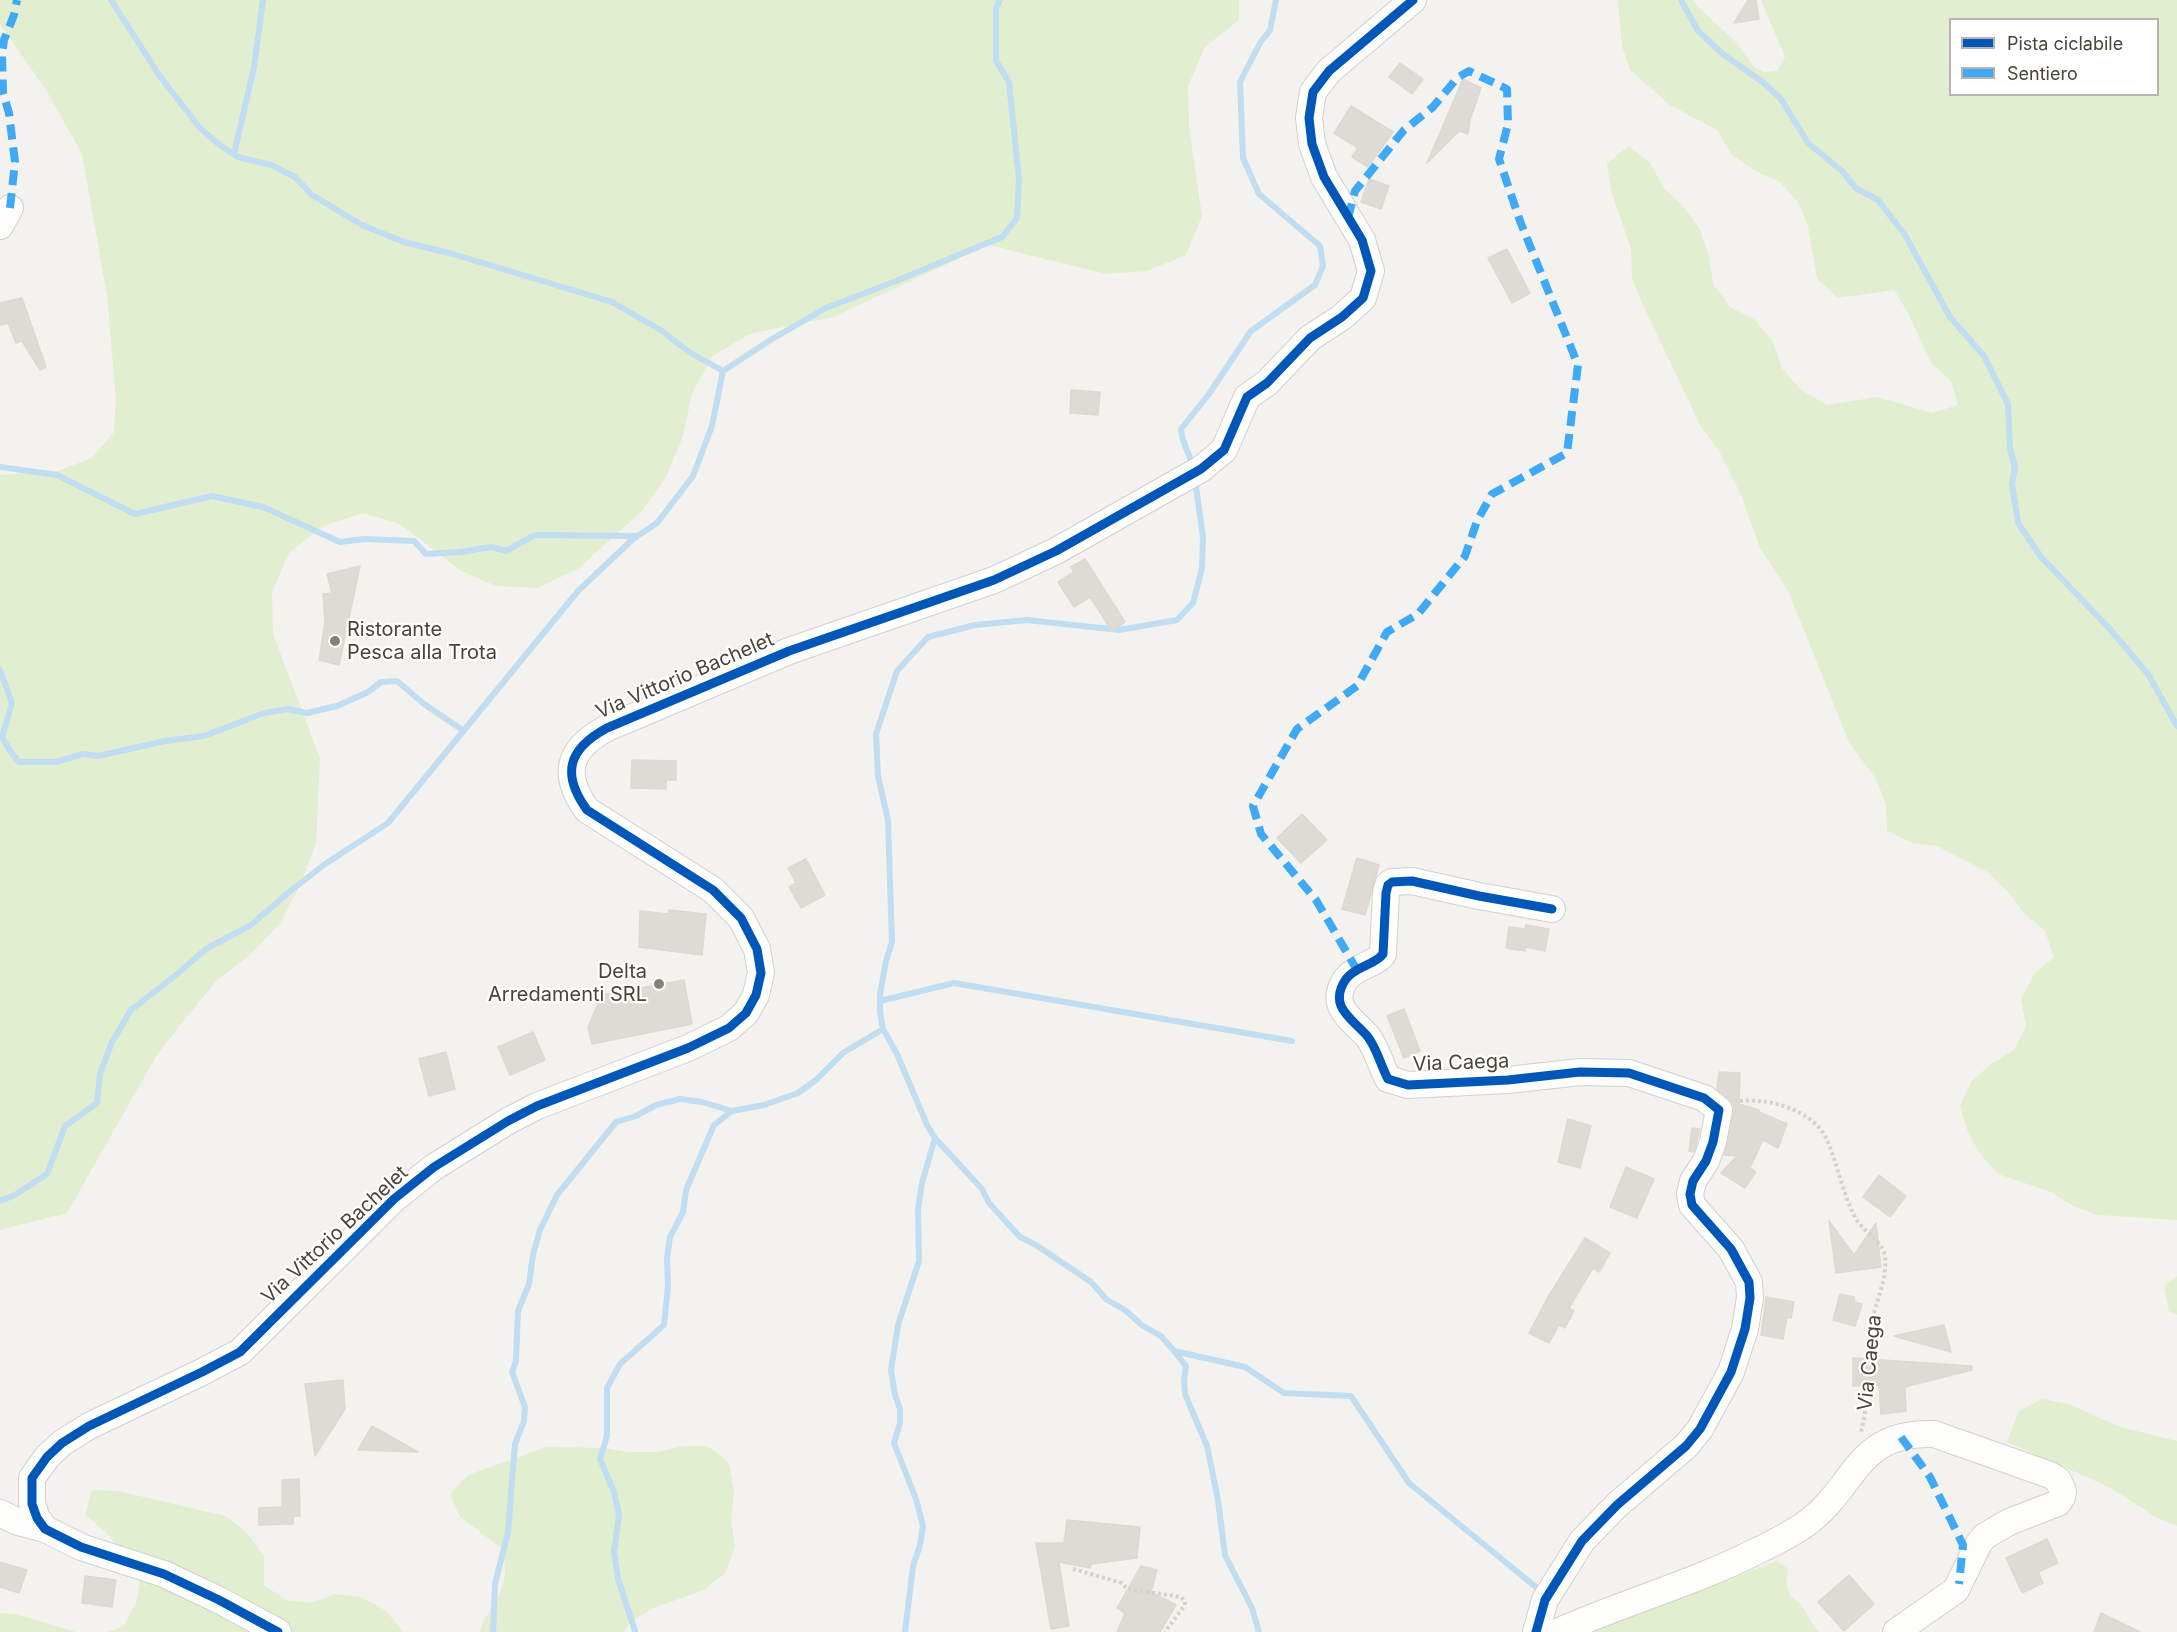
<!DOCTYPE html>
<html>
<head>
<meta charset="utf-8">
<style>
  body { margin:0 }
  #map { position:relative; width:2177px; height:1632px; overflow:hidden; background:#f4f2ee; font-family:Inter,sans-serif }
  canvas { display:block }
  .legend { position:absolute; left:1949px; top:18px; width:210px; height:78px; box-sizing:border-box; background:#fff; border:2px solid #b7b4b0; margin:0; padding:8px 10px; list-style:none; font-size:18px; color:#4b4439 }
  .legend li { display:flex; align-items:center; gap:12px; height:30px }
  .legend b { width:30px; border:2px solid #b7b4b0 }
</style>
</head>
<body>
<div id="map">
<canvas width="2177" height="1632"></canvas>
<ul class="legend">
<li><b style="height:8px;background:#0057b8"></b>Pista ciclabile</li>
<li><b style="height:8px;background:#3fa9f5"></b>Sentiero</li>
</ul>
</div>
<script>
const c = document.querySelector('canvas').getContext('2d');
c.lineJoin = 'round';
function fillPath(path, color) { c.fillStyle = color; c.fill(path, 'evenodd'); }
function strokePath(path, color, width, dash) { c.strokeStyle = color; c.lineWidth = width; c.lineCap = dash ? 'butt' : 'round'; c.setLineDash(dash || []); c.stroke(path); }
function drawText(font, color, halo, rows, align = 'center') {
  c.font = font + ' Inter,sans-serif'; c.lineWidth = 4.5; c.setLineDash([]); c.textBaseline = 'middle'; c.strokeStyle = halo; c.fillStyle = color; for (const [text, x, y, turn = 0] of rows) {
    c.save(); c.translate(x, y); c.rotate((+turn || 0) * Math.PI / 180); c.textAlign = isNaN(turn) ? turn : align; if (halo) c.strokeText(text, 0, 0); c.fillText(text, 0, 0); c.restore();
  }
}
const green = new Path2D(`
  M0,0H1239V20L1205,47L1188,86L1189,127L1202,216L1186,255L1147,271L1106,274L988,245L833,317L749,334L713,356L692,393L683,436L667,475L643,510L579,568L538,588L496,586L461,571L400,524L363,513L323,526L289,553L272,592L273,634L320,758L316,844L300,885L280,923L251,954L216,981L158,1053L67,1213L0,1230V475L58,471L92,458L114,432L116,399L107,296L82,154L46,90L0,24Z
  M1618,0H1693L1698,7L1735,41L1754,67L1764,72L1778,70L1785,57L1761,0H2177V1220L2098,1215L2073,1206L2051,1192L1998,1174L1980,1154L1968,1132L1960,1106L1971,1082L1991,1064L2014,1050L2026,1026L2021,999L2034,974L2054,957L2045,931L2025,914L2008,892L1987,872L1937,846L1912,843L1887,831L1886,804L1876,779L1849,742L1789,593L1759,546L1742,497L1718,449L1701,427L1642,303L1632,278L1631,249L1611,191L1607,163L1629,146L1650,163L1664,188L1683,206L1700,230L1709,256L1713,284L1730,307L1755,320L1773,342L1782,368L1801,390L1827,405L1878,397L1932,413L1958,405L1951,381L1931,363L1908,313L1894,290L1838,298L1817,279L1808,226L1798,202L1780,182L1754,170L1732,155L1718,131L1670,105L1630,70L1622,46ZM1950,20H2158V94H1950Z
  M2177,1276V1315L2169,1312L2164,1285Z
  M2042,1399L2069,1404L2120,1427L2177,1441V1526L2158,1518L2109,1487L2007,1442L2019,1411Z
  M683,1446H708L729,1463L734,1492L731,1519L735,1547L725,1573L704,1590L653,1608L629,1623L624,1632H480C482,1620 490,1612 496,1601C507,1581 506,1571 503,1549L460,1517L450,1494L468,1475L547,1447L603,1448L629,1452H657Z
  M92,1490L118,1491L226,1516L248,1534L264,1556V1585L286,1600L312,1603L335,1594L361,1597L386,1611L404,1632H107L123,1627L136,1603L141,1575L106,1532L85,1515Z
  M1777,1561L1788,1569L1786,1583L1790,1596L1801,1604L1815,1628L1819,1632H1582L1592,1627L1672,1601Z
  M0,1613L16,1614L76,1632H0Z`);
const stream = new Path2D(`
  M111,0L159,75L200,128L221,146L238,157L271,165L295,177L312,195L362,225L404,242L453,254L612,302L662,331L689,352L723,371
  M1681,0L1698,31L1724,55L1764,83L1781,99L1808,143L1842,171L1856,188L1878,200L1905,235L1950,317L1984,356L2008,404L2010,448L2015,467L2012,484L2018,523L2041,557L2108,627L2148,674L2177,726
  M234,154L254,67L263,0
  M0,467L57,475L135,514L212,496L263,507L340,542L364,539L414,541L426,554L461,552L491,547L506,551L535,535L636,536
  M1193,467C1190,453 1182,445 1181,429L1209,394L1251,331L1315,285L1323,266L1320,246L1259,194L1243,158L1240,82L1260,43L1270,30L1276,0
  M1195,480L1203,537L1202,568L1193,603L1177,620L1119,630L1027,620L975,625L928,637L897,671L876,734L878,776L888,820L892,942L886,961L880,994V1012L883,1029L897,1054L927,1125L935,1138L982,1189L989,1203L1020,1237L1036,1245L1091,1282L1107,1300L1125,1310L1143,1326L1161,1336L1174,1351L1245,1367L1284,1393L1351,1396L1409,1483L1543,1593
  M0,670L12,703L2,737L10,751L19,762H56L83,754L98,756L165,741L204,736L264,713L288,709L307,713L337,706L368,692L381,682L397,681L424,704L464,731
  M880,1001L954,983L1292,1041
  M0,1201L15,1195L47,1174L65,1126L97,1103L100,1074L112,1042L131,1010L176,975L206,949L251,925L289,892L325,864L388,823L578,591L633,539L657,523L693,476L712,426L723,371L772,339L826,308L891,283L1002,237L1017,218L1019,179L1009,82L996,61V8L1000,0
  M1174,1351L1186,1366L1184,1380L1185,1394L1207,1446L1218,1500L1225,1555L1252,1608L1259,1632
  M635,1631L618,1579L614,1552L619,1514L614,1492L600,1459L607,1436V1388L620,1364L664,1325L668,1286L667,1258L670,1237L683,1212L686,1190L714,1125L732,1111
  M493,1632L495,1584L508,1532L515,1444L524,1421L525,1407L512,1372L516,1361L518,1311L529,1284L533,1255L540,1230L557,1195L616,1122L636,1116L656,1105L680,1099L702,1102L732,1111L764,1105L798,1093L816,1080L843,1053L883,1029
  M905,1632L913,1566L920,1545L923,1526L916,1499L894,1443L900,1423V1409L895,1395L891,1370L898,1325L919,1261L918,1209L922,1183L935,1138`);
const building = new Path2D(`
  M1748,0H1756L1759,19L1734,23Z
  M1400,63L1423,79L1412,94L1389,77Z
  M1463,79L1481,88L1470,120L1468,134L1459,131L1427,163Z
  M1351,106L1393,132L1368,167L1352,157L1358,148L1334,133Z
  M1369,179L1389,186L1381,209L1361,202Z
  M1507,249L1530,293L1512,303L1488,258Z
  M22,298L46,367L40,370L22,341L16,343L8,323L0,325V303Z
  M1071,390L1100,392L1098,415L1070,413Z
  M1085,559L1125,622L1112,631L1090,597L1074,607L1058,582L1074,572L1071,567Z
  M360,566L339,665L319,660L325,622L323,594L332,593L327,574Z
  M632,760L676,761V780H666V789L631,788Z
  M1302,814L1327,840L1301,863L1277,838Z
  M1357,858L1379,865L1365,915L1342,909Z
  M806,859L825,895L801,908L789,887L796,883L788,868Z
  M669,910L706,914L702,955L639,947L640,911L669,914Z
  M1526,925L1549,929L1545,951L1525,947V951L1506,948L1509,927L1525,929Z
  M684,980L692,1024L592,1044L588,1028L601,995Z
  M1404,1009L1420,1051L1404,1058L1387,1016Z
  M533,1032L545,1060L510,1075L498,1047Z
  M446,1052L455,1089L429,1096L419,1059Z
  M1719,1072L1740,1073L1739,1104L1759,1110V1112L1787,1124L1778,1148L1763,1140L1750,1168L1756,1172L1745,1188L1721,1173L1737,1156L1724,1155L1734,1112L1733,1104L1729,1099L1717,1089Z
  M1568,1119L1591,1126L1580,1168L1558,1162Z
  M1692,1128L1700,1129L1694,1152L1689,1151Z
  M1626,1167L1654,1179L1637,1218L1610,1207Z
  M1879,1175L1906,1196L1890,1217L1863,1197Z
  M1829,1221L1854,1255L1876,1223L1881,1267L1836,1273Z
  M1585,1238L1610,1253L1599,1272L1593,1268L1569,1308L1574,1311L1565,1328L1559,1325L1549,1343L1529,1333L1548,1297Z
  M1840,1294L1854,1297L1855,1302L1862,1304L1855,1326L1833,1320Z
  M1766,1297L1794,1302L1791,1318L1787,1317L1783,1339L1761,1335Z
  M1944,1325L1951,1352L1894,1336L1930,1328Z
  M1853,1358L1972,1366V1370L1905,1387L1906,1411L1881,1414L1879,1385L1853,1386Z
  M343,1380L345,1409L315,1456L305,1384Z
  M372,1426L418,1452L358,1450Z
  M299,1479L300,1516H293V1524L259,1525V1508L282,1507V1480Z
  M1067,1520L1140,1527L1137,1558L1091,1564L1090,1568L1059,1562L1069,1626L1051,1629L1036,1543H1064Z
  M2047,1539L2058,1563L2038,1572L2043,1583L2022,1593L2006,1558Z
  M0,1562L27,1570L19,1593L0,1587Z
  M1141,1566L1157,1570L1151,1592L1176,1605L1160,1632H1117L1125,1613L1117,1608Z
  M1849,1575L1874,1604L1844,1631L1818,1602Z
  M85,1576L116,1580L112,1607L82,1603Z
  M2101,1613L2140,1632H2094Z`);
const path = new Path2D(`
  M1740,1101C1769,1098 1814,1110 1827,1140C1838,1165 1842,1192 1855,1217C1862,1231 1882,1240 1885,1256C1888,1280 1874,1304 1871,1328C1870,1338 1872,1349 1872,1360C1872,1384 1866,1408 1861,1432
  M1073,1569L1122,1583L1127,1589L1181,1597L1185,1601V1605L1165,1632`);
const minor = new Path2D(`
  M0,226L10,208
  M0,1513L18,1522L45,1529
  M278,1632L219,1600L164,1574L81,1547L45,1529L37,1518L32,1504V1478L47,1457L62,1443L89,1426L202,1372L240,1352L394,1199L434,1167L508,1121L537,1106L688,1048L729,1028L746,1013L756,995L761,973L757,949L741,918L713,890L587,810C561,774 568,749 607,728L789,651L994,580L1056,551L1201,469L1224,450L1247,397L1267,383L1310,338L1342,317L1363,298L1371,271L1362,240L1324,177L1312,144L1309,118L1313,92L1329,71L1413,0
  M1536,1632L1545,1600L1582,1541L1617,1505L1686,1446L1700,1429L1731,1372L1745,1329L1750,1298L1749,1282L1731,1249L1692,1205L1690,1194L1693,1181L1706,1161L1713,1142L1719,1110L1704,1098L1629,1073L1580,1072L1508,1080L1408,1085L1388,1079C1381,1066 1377,1049 1368,1037C1353,1019 1327,1007 1346,979C1356,966 1375,965 1383,954L1386,893L1388,885L1392,882L1412,881L1479,896L1552,909
  M1557,1632C1622,1603 1691,1584 1755,1552C1773,1543 1791,1535 1807,1523C1857,1486 1856,1431 1934,1434L2050,1475L2058,1480L2063,1491L2062,1497L2058,1503L2009,1522L1985,1536L1979,1543L1956,1590L1896,1632`);
const quiet = new Path2D(`
  M10,208L15,162L9,113L3,93L2,54L4,40L14,15L17,0
  M1348,218L1355,191L1404,130L1433,107L1457,78L1469,71L1507,89L1508,124L1499,159L1520,221L1578,365L1567,453L1492,494L1477,521L1465,556L1418,614L1387,632L1357,686L1297,729L1253,806L1261,834L1316,900L1357,970
  M1901,1437L1930,1477L1963,1545L1959,1584`);
const cycleway = new Path2D(`
  M278,1632L219,1600L164,1574L81,1547L45,1529L37,1518L32,1504V1478L47,1457L62,1443L89,1426L202,1372L240,1352L394,1199L434,1167L508,1121L537,1106L688,1048L729,1028L746,1013L756,995L761,973L757,949L741,918L713,890L587,810C561,774 568,749 607,728L789,651L994,580L1056,551L1201,469L1224,450L1247,397L1267,383L1310,338L1342,317L1363,298L1371,271L1362,240L1324,177L1312,144L1309,118L1313,92L1329,71L1413,0
  M1536,1632L1545,1600L1582,1541L1617,1505L1686,1446L1700,1429L1731,1372L1745,1329L1750,1298L1749,1282L1731,1249L1692,1205L1690,1194L1693,1181L1706,1161L1713,1142L1719,1110L1704,1098L1629,1073L1580,1072L1508,1080L1408,1085L1388,1079C1381,1066 1377,1049 1368,1037C1353,1019 1327,1007 1346,979C1356,966 1375,965 1383,954L1386,893L1388,885L1392,882L1412,881L1479,896L1552,909`);
const markers = [
  [335,641,6,"#868178"],
  [659,984,6,"#868178"]
];
const poiNames = [
  ["Ristorante",347,630],
  ["Pesca alla Trota",347,653],
  ["Delta",647,972,"right"],
  ["Arredamenti SRL",647,995,"right"]
];
const streetNames = [
  ["Via Vittorio Bachelet",685,676,-23],
  ["Via Caega",1461,1063,-2],
  ["Via Vittorio Bachelet",335,1235,-43],
  ["Via Caega",1870,1363,-84]
];
fillPath(green, '#e1eecf');
strokePath(stream, '#c0ddf1', 6);
fillPath(building, '#dedbd6');
strokePath(building, '#dcd9d4', 1.5);
strokePath(minor, '#d2d0cb', 28);
strokePath(path, '#d3d2cc', 4, [3, 3]);
strokePath(minor, '#fdfdfc', 26);
strokePath(quiet, '#3fa9f5', 8, [15, 8]);
strokePath(cycleway, '#0057b8', 9);
for (const [x, y, r, color] of markers) { const dot = new Path2D(); dot.arc(x, y, r, 0, 2 * Math.PI); c.fillStyle = color; c.fill(dot); strokePath(dot, '#fff', 2); }
drawText('20px', '#4b4439', '#fff', poiNames, 'left');
drawText('20px', '#4b4439', '#fff', streetNames);
</script>
</body>
</html>
